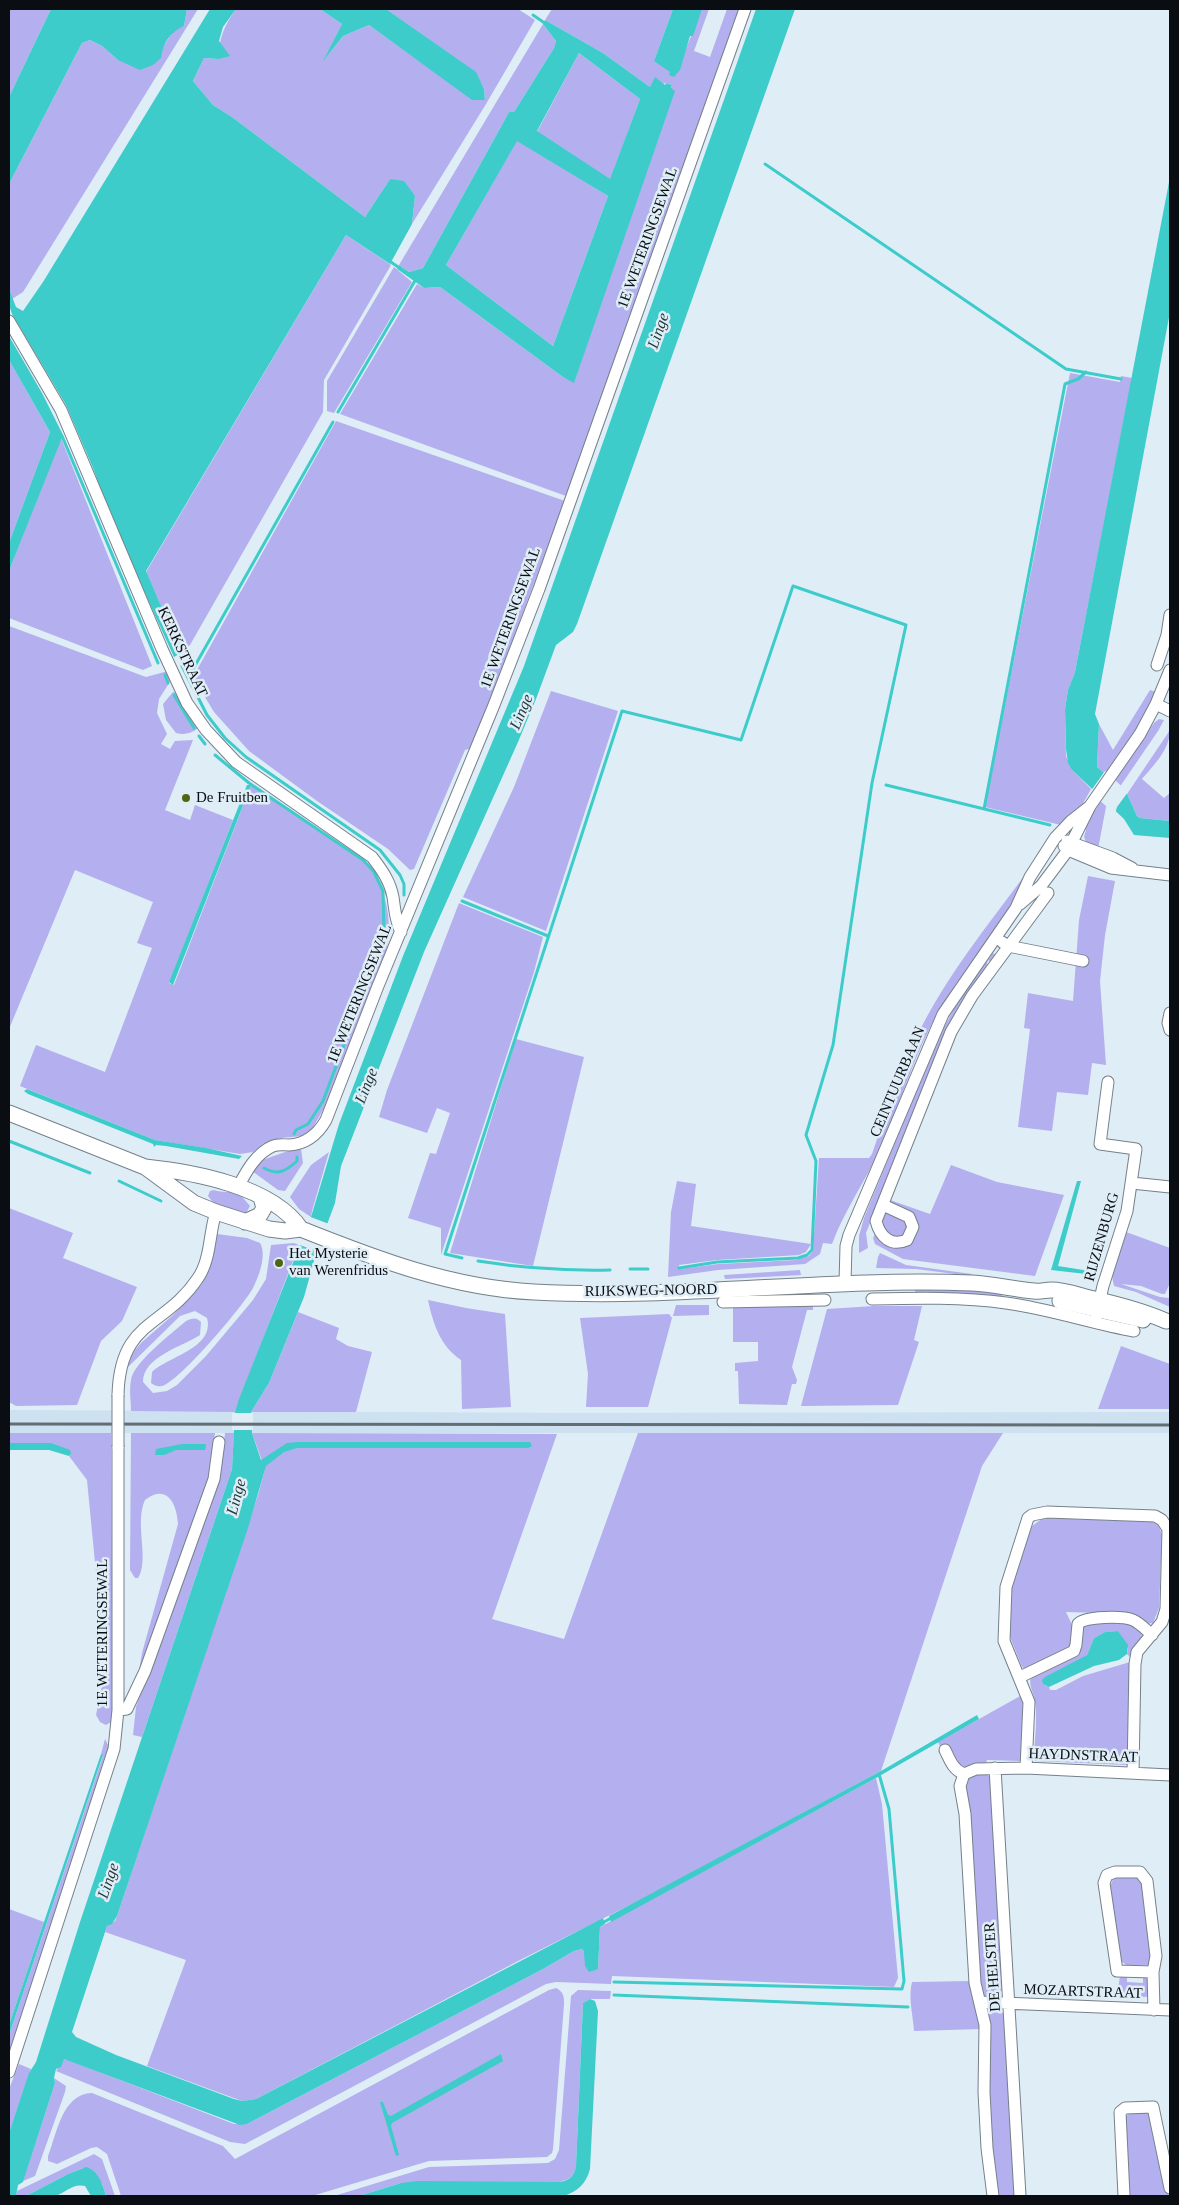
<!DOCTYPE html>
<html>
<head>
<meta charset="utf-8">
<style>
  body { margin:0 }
  #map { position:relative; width:1179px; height:2205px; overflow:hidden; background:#dfedf7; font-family:"Times New Roman",serif }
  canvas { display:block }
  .frame { position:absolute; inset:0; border:10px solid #0a0e12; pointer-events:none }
</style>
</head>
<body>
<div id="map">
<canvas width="1179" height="2205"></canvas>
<div class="frame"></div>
</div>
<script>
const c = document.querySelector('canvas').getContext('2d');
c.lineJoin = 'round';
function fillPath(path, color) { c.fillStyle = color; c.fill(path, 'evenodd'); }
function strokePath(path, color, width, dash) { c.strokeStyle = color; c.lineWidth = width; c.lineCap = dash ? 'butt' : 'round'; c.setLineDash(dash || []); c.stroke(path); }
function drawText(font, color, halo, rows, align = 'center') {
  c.font = font + ' "Times New Roman",serif'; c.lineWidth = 5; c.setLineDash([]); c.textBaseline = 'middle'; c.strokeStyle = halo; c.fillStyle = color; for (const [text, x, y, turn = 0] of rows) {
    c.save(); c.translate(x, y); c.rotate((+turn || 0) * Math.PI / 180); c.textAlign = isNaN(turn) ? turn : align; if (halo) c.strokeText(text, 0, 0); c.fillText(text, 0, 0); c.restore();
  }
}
const built = new Path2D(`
  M9,1410L572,1413L1170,1412V1433H9Z`);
const green = new Path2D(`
  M9,9H51L9,97Z
  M187,9H198L23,292L12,299L9,289V184L82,43L90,40L102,46L118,60L163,47L174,30L184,26Z
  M236,9H320L342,24L325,58L343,36L369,25L419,61L485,100L484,89L475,72L386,9H518L535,20L486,104L412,224L415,196L390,179L365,217L232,117L213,105L193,81L204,58L218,59C219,38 224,26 236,9Z
  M552,9H673L654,61L685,51L702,9H709L694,51L710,57L727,9H739L566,496L340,414L417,284L424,288L440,287L563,377L574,382L672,85L666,83L650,87L603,53L545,20Z
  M543,24L556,41L554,48L514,112H509L423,268L409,272L399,265Z
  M579,53L640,99L610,180L537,132Z
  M517,140L608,196L553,346L446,265Z
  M346,235L391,265L324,380L323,412L190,645L181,653L146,572Z
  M394,267L412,282L334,413L327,411V381Z
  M9,360L50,432L9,543Z
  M1070,373L1120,382L1121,376L1132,378L1075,672L1068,690L1065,709L1066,756L1072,770L1091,789L1080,809L1061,825L985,807Z
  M336,421L565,501L472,748L465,750L414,869L410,870L388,849L317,801L249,751L214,712L193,677Z
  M61,438L152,666L143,670L9,618V571Z
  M9,626L146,677L168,671L171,680L159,699L157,713L167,734L161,744L170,749L175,741L193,740L165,810L190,820L195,805L233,820L169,983L174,985L251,785L364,862C387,885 394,924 385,955L326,1105L312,1129L302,1136L281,1138L263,1144L253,1152L240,1154L155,1140L20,1086L36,1045L105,1072L152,948L137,943L153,902L75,870L9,1029Z
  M1150,690L1156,692L1138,727L1107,771L1103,773L1097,767L1099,724L1113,750Z
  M551,691L618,711L546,931L463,897L514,787Z
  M173,692L178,693L198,728C191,734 184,735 176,733L166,720L163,704Z
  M1159,719L1164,720L1158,731L1106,807L1098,849L1086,842L1084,837L1086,830L1084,828L1089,819L1154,723Z
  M1170,730C1170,749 1154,765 1142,779L1164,798L1170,793V821L1140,818L1137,816L1127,794Z
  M1033,864C1011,914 974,954 945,1001C916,1047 902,1100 880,1149C865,1182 844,1211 832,1244L823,1243L820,1254L805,1264L718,1270L668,1277L671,1212L677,1181L696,1184L691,1226L811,1244L806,1252L799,1255L717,1260L679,1265V1269L718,1264L796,1260L809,1256L813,1251L819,1158H869L872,1154C887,1110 901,1065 923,1024C953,967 995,916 1033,864Z
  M1088,876L1115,881L1105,935L1100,981L1106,1065L1092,1063L1088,1095L1057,1092L1052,1131L1018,1127L1030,1029L1024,1028L1028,993L1073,1001L1079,920Z
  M459,903L543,937L534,972L441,1255V1228L408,1218L430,1153L436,1154L450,1113L437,1108L427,1133L379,1117L387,1090Z
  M993,953L996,955L991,962L988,960L987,963L989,966L909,1126L866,1233L868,1248L859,1253V1236L864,1218L937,1040L956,1005Z
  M516,1039L584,1057L533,1266L450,1253Z
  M294,1149H301L303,1163L285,1191L278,1190L252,1171L262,1160Z
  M329,1152L312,1211L311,1217L299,1209L290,1197L311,1165Z
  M951,1165L997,1182L1064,1195L1035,1276L903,1259L875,1244L873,1238L875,1234L882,1241L915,1233L890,1200L930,1214Z
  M214,1190C223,1193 230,1191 239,1193L250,1206L245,1215L216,1206L208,1196L210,1191Z
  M9,1208L73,1233L63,1258L137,1287L122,1321L101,1341L77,1405L16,1406L9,1402Z
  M886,1212L907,1221C908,1228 906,1235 899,1238L885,1234L881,1222Z
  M1126,1232L1170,1248V1283L1165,1294H1162L1141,1286L1121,1284L1160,1297L1169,1298L1170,1296V1307L1136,1292L1114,1286L1112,1276Z
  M217,1234L247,1238L260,1243C267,1255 259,1276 253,1288C244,1305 179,1382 162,1386C157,1387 154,1385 151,1383L152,1372C169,1356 215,1348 207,1318L195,1311L180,1316L127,1368L133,1352L142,1342L173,1315L201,1285L207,1273Z
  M294,1243L299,1245L235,1412L131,1411C131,1401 129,1390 131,1380C133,1363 172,1333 186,1321C192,1318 196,1317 201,1322L200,1335C181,1347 143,1357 143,1382L153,1393L167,1391L177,1385L206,1356L253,1300L266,1279L271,1245Z
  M880,1253L906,1265L972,1274L971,1276L916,1269L876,1268L878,1257Z
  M800,1270L801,1275L725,1279L724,1275Z
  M940,1288L1001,1292L1003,1297L915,1294V1290Z
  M428,1300L466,1308L505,1314L511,1407L462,1409L461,1360C440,1346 433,1323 428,1300Z
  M676,1305H709V1315L673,1316Z
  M733,1306H813V1310H807L792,1367L797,1380L796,1384H792L787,1405L739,1404L738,1371H735V1363L758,1361V1342H733Z
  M874,1306H922L914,1340L919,1342L898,1405L801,1406L827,1309Z
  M298,1312L339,1328L336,1339L348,1346L372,1352L356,1412H251L269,1383Z
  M669,1314L672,1318L648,1407H586L588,1374L580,1318Z
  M1121,1346L1170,1364V1409H1098Z
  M9,1433H111L113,1713L111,1722L106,1725L100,1722L96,1715L103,1680L102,1635L87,1480L69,1456L71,1454L51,1443H9Z
  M131,1433H215L207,1489L139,1671L142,1653L178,1524C177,1504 167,1483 145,1500C134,1523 150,1560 138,1578H135L130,1570Z
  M225,1433H234L232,1469L142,1737L133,1735L136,1707L158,1643L220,1478Z
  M252,1433L557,1434L492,1619L564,1639L638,1433H1003L982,1466L881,1771L644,1898L520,1960L256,2099L242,2101L147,2066L186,1960L105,1932L107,1926L115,1921L117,1916L258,1495L265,1469Z
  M1043,1518L1152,1522L1159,1526L1162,1535L1159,1608L1153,1623L1147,1624L1128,1614L1066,1612L1073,1627L1071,1646L1026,1669L1022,1667L1010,1637L1011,1588L1032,1526Z
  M1092,1622L1128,1623L1141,1631L1142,1637L1131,1658L1127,1654L1128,1649L1118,1631L1105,1632L1094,1638L1087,1655L1043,1684L1049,1687L1050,1690H1056L1083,1676L1130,1662L1127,1765L1034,1761C1034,1742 1038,1720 1035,1702C1034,1692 1027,1684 1032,1675L1075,1655C1079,1641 1077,1628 1092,1622Z
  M1022,1695L1023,1701L1021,1761L987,1760L986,1763H974L962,1769L941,1748L938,1742Z
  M105,1739L109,1747L106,1764L9,2053V2035L103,1756L101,1754Z
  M986,1774L990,1777L1002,1987L1001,1992L995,1998L983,1996L981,1991L964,1789L967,1779L971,1775Z
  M876,1778L882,1804L898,1978L894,1987L612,1976L611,1984L556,1982L546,1984L245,2144L230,2142L56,2071L64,2059L68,2060L234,2124H247L543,1969L574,1951L582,1949L585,1954V1966L598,1969L600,1927Z
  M1119,1875L1136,1876L1142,1882L1151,1962L1148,1965H1126L1120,1960L1110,1887L1113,1879Z
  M9,1909L44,1922L9,2025Z
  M1127,1974V1982L1143,1983V1975L1148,1977L1150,1997L1117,1996L1120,1976Z
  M971,1981L981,2029L914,2031C913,2015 908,1997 912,1982Z
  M556,1988C564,1992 564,1997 564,2004L553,2149L552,2153L547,2157L429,2161L312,2196H121L107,2154L97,2147L91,2148L57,2164L48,2161V2156C57,2133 62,2094 92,2093L223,2146L235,2159L549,1990Z
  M578,1990L611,1991L610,1999H590L583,2003L576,2166C574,2176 570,2179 560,2182L401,2183L359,2196H334L429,2167L548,2163L555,2159L559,2150L571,1996Z
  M990,2008L1002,2011L1005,2019L1015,2196H997L991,2156L987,2013Z
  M19,2064L31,2069L9,2133V2089Z
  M54,2078L66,2086L65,2092L35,2176L23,2181L55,2083Z
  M1144,2110L1151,2114L1153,2118L1169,2196H1129L1125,2117L1133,2111Z
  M94,2154L102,2159L115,2196H106L102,2183L83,2168L68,2174L26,2196H16L17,2191Z`);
const water = new Path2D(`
  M51,9H187L184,26C170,32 163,43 161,58L153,65L140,70L118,60L102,46L90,40L82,43L9,184V97Z
  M210,9H236L223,27L219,41L230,56L218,59L204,58L193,81L213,105L232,117L365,217L390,179L404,181L415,196L412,224L390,264L346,235L146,571L181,653L174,657L112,521L93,468L66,405L12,314L9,305V289L16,307L23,311L43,282Z
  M320,9H386L476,72L484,89L485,100H472L369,25L343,36L323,61L342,24Z
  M673,9H702L693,36H690L680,70L674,77L669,75L670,72L654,61Z
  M756,9H795L577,624L573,632L556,645L536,699L518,742L424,952L341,1166L335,1203L316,1254L304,1297L269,1383L251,1412L252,1433L261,1460L287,1443L297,1442H530L532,1446L528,1448H297L284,1452L266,1466L248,1528L117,1916L112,1924L107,1926L72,2032L76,2037L116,2055L234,2099L242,2101L256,2099L603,1918L605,1924L600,1927L598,1969L589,1972L585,1966L584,1952L582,1949L574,1951L543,1969L247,2124L240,2125L64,2059L61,2067L56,2069L54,2078L55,2083L23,2182L18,2185L16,2196H9V2133L29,2073L36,2062L80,1922L232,1469L235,1412L239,1399L311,1217L339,1124L403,956L524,666Z
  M545,20L603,53L650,87L655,77L665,85L666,83L672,85L671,88L675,91L574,383L563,377L440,287L424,288L397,269L399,265L409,272L423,268L509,112H514L554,48L556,41L543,24ZM579,53L640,99L610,179L537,131ZM517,141L608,196L553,346L446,265Z
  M1170,177V312L1095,714L1099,724L1097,767L1127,794L1137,816L1140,818L1170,821V838L1134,835L1124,819L1072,770L1068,763L1066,749L1065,709L1068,690L1075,672Z
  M9,336L42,393L63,435L9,571V543L50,432L9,360Z
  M247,785H251L173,985L169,982Z
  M27,1089L155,1140L206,1148L242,1156L239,1159L166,1146L156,1145L154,1147L153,1144L28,1094L24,1091Z
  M1077,1181H1081L1058,1266L1096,1272L1095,1275L1051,1270Z
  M9,1443H51L70,1450L71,1454L69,1456L49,1450H9Z
  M182,1444H206L205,1450H176L164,1455H155L156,1449Z
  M1118,1631L1128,1645L1127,1654L1119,1660L1094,1666L1049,1687L1043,1684L1042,1680L1045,1677L1087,1655L1094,1638L1105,1632Z
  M977,1715L979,1719L876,1778L611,1922L609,1916L881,1771Z
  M101,1754L103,1755L9,2035V2025Z
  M590,1999L595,2001L598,2011L590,2169C586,2184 578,2191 564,2196L419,2195L359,2196L401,2183L418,2181L560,2182C570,2180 574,2176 576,2166L583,2003Z
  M501,2054L503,2061L392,2123L391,2126L399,2155L396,2156L380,2102H383L388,2115L391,2116Z
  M86,2167C99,2171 103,2185 106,2196H91L85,2186C72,2183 66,2193 55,2196C46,2198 34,2196 26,2196L68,2174Z`);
const pier = new Path2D(`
  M1105,771L1128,792L1117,807L1115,814L1090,792Z
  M308,1216L329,1224L319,1252L297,1244Z
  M232,1413H253V1430H232Z`);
const stream = new Path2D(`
  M533,15L546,24
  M765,164L1066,369L1121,379
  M388,260L401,269
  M338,412L416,279
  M59,435L62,436L158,663
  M182,666L207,715L225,738L246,757L380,850L400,875L404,884V895
  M165,675L168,683
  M188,678L333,422
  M174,695L194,728
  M199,736L205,744
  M215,755L249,783L363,860L374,872L383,891L384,933L374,965L323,1101L308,1124L296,1130L294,1134
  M886,785L1050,825
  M984,809L1065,384L1078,379L1086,372
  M462,901L548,936
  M9,1141L90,1173
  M264,1168C278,1176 286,1171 297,1161V1157
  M119,1181L161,1201
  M462,1258L445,1254L622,711L741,740L793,586L906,625L872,783L833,1045L806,1135L816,1161L812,1250L807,1255L798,1258L717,1262L679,1268
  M478,1261C522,1268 565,1271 610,1270
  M630,1269H648
  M604,1922L613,1917
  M614,1982L902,1989L904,1981L889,1809L879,1774
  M614,1995L908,2007`);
const minor = new Path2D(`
  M9,321L61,410L162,649L187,703L206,730L236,762L372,857C382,870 390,881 393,897C395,910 395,920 401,932
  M1157,665L1167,635L1170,615
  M1156,704L1170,711
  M1067,841L1113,858L1132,868
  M1064,846L1068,850L1111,868L1170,875
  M1020,904L1041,886L1068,850L1090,806L1140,734L1156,704L1170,670
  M1002,942L1008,946L1083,961
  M1170,1013L1168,1023L1170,1030
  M1132,1183L1170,1187
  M238,1187C246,1172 256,1153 273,1146C278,1144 283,1145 289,1145C306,1144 318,1134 326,1120L378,986L494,705L539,589L745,9
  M883,1205L909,1217L913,1227L907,1240C891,1247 880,1237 876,1221L951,1032L972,996L1048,893
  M845,1283L846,1246L849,1235L943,1014L1016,908L1030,877L1055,838L1071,821L1090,806
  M872,1299C917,1298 962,1297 1006,1303C1050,1309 1091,1323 1134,1331
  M723,1302L825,1300
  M1095,1322L1103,1286L1127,1211L1136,1149L1100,1144L1108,1082
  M118,1395C120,1319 165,1328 198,1278C211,1259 209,1233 216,1212
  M1020,1677L1074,1651L1076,1645L1078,1624C1084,1616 1123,1616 1133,1620C1140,1623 1146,1630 1152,1635
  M118,1710L127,1709L145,1671L214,1479L219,1442
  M945,1750C950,1760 953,1770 964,1774
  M995,1768L1020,2196
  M1026,1768L1029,1702L1004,1641L1006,1587L1028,1518L1032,1515L1047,1512L1155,1516L1162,1520L1168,1529L1166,1609L1162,1622L1137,1652L1135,1664L1133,1773
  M1153,1972L1117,1971L1104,1883L1107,1875L1115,1872H1140L1147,1881L1156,1956L1153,1972L1154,2010
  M980,2002L1170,2010
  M9,2072L114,1749L118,1710V1447
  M993,2196L987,2148L984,2092L985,2025L975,1983L965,1814L960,1786L964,1774L976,1769L1026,1768L1170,1775
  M1124,2196L1120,2112L1125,2108L1153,2107L1170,2188`);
const major = new Path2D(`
  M9,1113L145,1167L194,1203L216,1212L269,1229L285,1231L301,1229
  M145,1167C193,1172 272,1186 301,1229C376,1259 452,1288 534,1292C680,1300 826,1277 972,1283C993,1284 1013,1289 1034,1291C1040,1292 1045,1290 1051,1290C1064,1290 1078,1295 1090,1298C1117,1304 1141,1310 1166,1321
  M245,1222L260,1215L264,1208L261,1197
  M1060,1301L1143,1320`);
const rail = new Path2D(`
  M9,1424L1170,1425`);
const minorBridge = new Path2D(`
  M118,1447V1395`);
const markers = [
  [186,798,5,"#506512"],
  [279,1263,5,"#506512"]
];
const streetNames = [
  ["1E WETERINGSEWAL",648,238,-70],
  ["1E WETERINGSEWAL",511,618,-70],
  ["KERKSTRAAT",182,652,65],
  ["1E WETERINGSEWAL",360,994,-68],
  ["CEINTUURBAAN",898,1082,-67],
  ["RIJZENBURG",1102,1237,-74],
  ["RIJKSWEG-NOORD",651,1291,-1],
  ["1E WETERINGSEWAL",103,1633,-90],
  ["HAYDNSTRAAT",1083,1756,2],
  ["DE HELSTER",993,1967,-94],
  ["MOZARTSTRAAT",1083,1992,2]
];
const poiNames = [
  ["De Fruitben",196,798],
  ["Het Mysterie",289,1254],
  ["van Werenfridus",289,1271]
];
const waterNames = [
  ["Linge",659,331,-71],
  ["Linge",522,712,-67],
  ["Linge",367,1086,-68],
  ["Linge",237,1497,-75],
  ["Linge",109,1881,-71]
];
fillPath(built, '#cde1f1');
fillPath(green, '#b4afee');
fillPath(water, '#3dccca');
fillPath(pier, '#dfedf7');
strokePath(stream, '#3dccca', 3);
strokePath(minor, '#75818a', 13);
strokePath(major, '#75818a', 17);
strokePath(minor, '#fff', 11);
strokePath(major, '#fff', 15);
strokePath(rail, '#656d74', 3);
strokePath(minorBridge, '#75818a', 13, []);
strokePath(minorBridge, '#fff', 11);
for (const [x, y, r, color] of markers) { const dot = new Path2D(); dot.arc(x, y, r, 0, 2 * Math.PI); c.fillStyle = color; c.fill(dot); strokePath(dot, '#dfedf7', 2); }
drawText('15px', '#0a0e12', '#dfedf7', streetNames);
drawText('15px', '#0a0e12', '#dfedf7', poiNames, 'left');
drawText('italic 16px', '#223938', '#dfedf7', waterNames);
</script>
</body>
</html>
